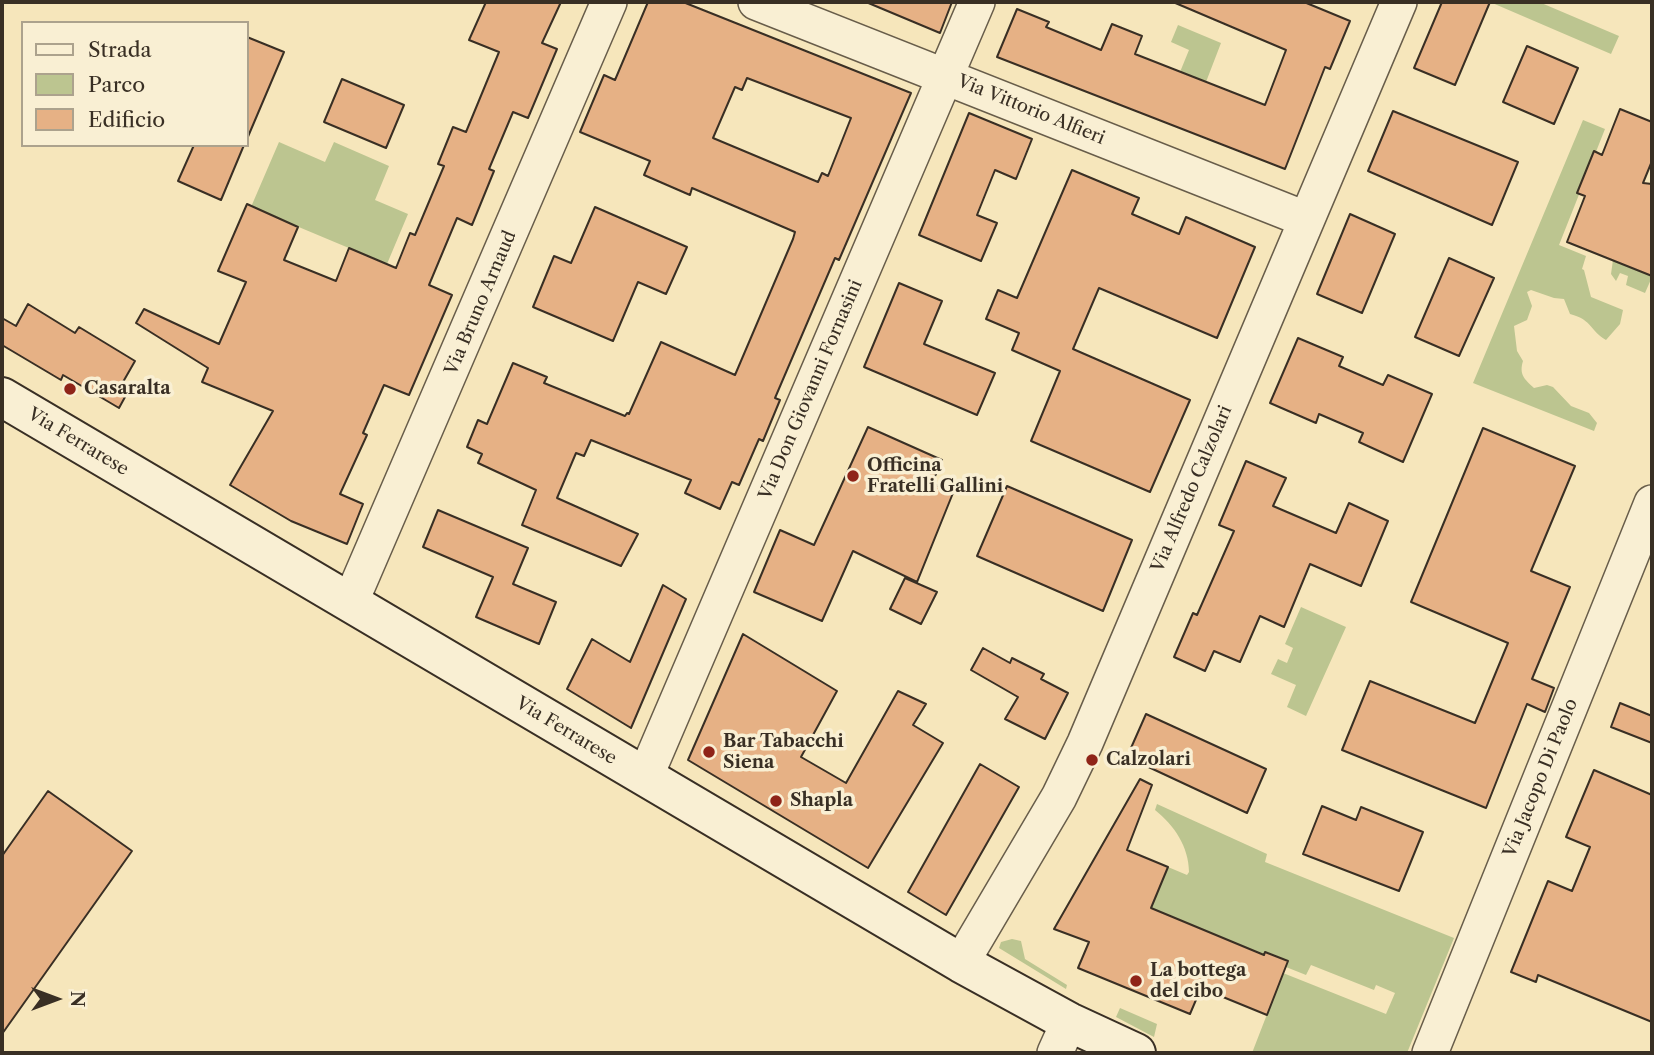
<!DOCTYPE html>
<html>
<head>
<meta charset="utf-8">
<style>
  body { margin:0 }
  #map { position:relative; width:1654px; height:1055px; overflow:hidden; background:#f6e6bb; font-family:"Libre Caslon Text",serif }
  canvas { display:block }
  .frame { position:absolute; inset:0; border:4px solid #392f24; pointer-events:none }
  .legend { position:absolute; left:21px; top:21px; width:228px; height:126px; box-sizing:border-box; background:#f9efd3; border:2px solid #aca28d; margin:0; padding:9px 12px; list-style:none; font-size:21px; color:#392f24 }
  .legend li { display:flex; align-items:center; gap:14px; height:35px }
  .legend b { width:35px; border:2px solid #aca28d }
  .north { position:absolute; left:21px; top:964px; width:70px; height:70px; -webkit-text-stroke:5px #f9efd3; paint-order:stroke; rotate:90deg; font-size:19px; font-weight:700; line-height:28px; text-align:center; color:#392f24 }
  .north::after { content:''; display:block; margin:auto; width:24px; height:32px; background:#392f24; clip-path:polygon(50% 0,100% 100%,50% 72%,0 100%) }
</style>
</head>
<body>
<div id="map">
<canvas width="1654" height="1055"></canvas>
<div class="frame"></div>
<ul class="legend">
<li><b style="height:9px;background:#f9efd3"></b>Strada</li>
<li><b style="height:19px;background:#bcc590"></b>Parco</li>
<li><b style="height:19px;background:#e6b185"></b>Edificio</li>
</ul>
<div class="north">N</div>
</div>
<script>
const c = document.querySelector('canvas').getContext('2d');
c.lineJoin = 'round';
function fillPath(path, color) { c.fillStyle = color; c.fill(path, 'evenodd'); }
function strokePath(path, color, width, dash) { c.strokeStyle = color; c.lineWidth = width; c.lineCap = dash ? 'butt' : 'round'; c.setLineDash(dash || []); c.stroke(path); }
function drawText(font, color, halo, rows, align = 'center') {
  c.font = font + ' "Libre Caslon Text",serif'; c.lineWidth = 7; c.setLineDash([]); c.textBaseline = 'middle'; c.strokeStyle = halo; c.fillStyle = color; for (const [text, x, y, turn = 0] of rows) {
    c.save(); c.translate(x, y); c.rotate((+turn || 0) * Math.PI / 180); c.textAlign = isNaN(turn) ? turn : align; if (halo) c.strokeText(text, 0, 0); c.fillText(text, 0, 0); c.restore();
  }
}
const green = new Path2D(`
  M1490,2H1539L1619,36L1611,54Z
  M1178,25L1221,43L1206,82L1180,72L1189,50L1171,42Z
  M1583,120L1605,129L1559,245L1586,256L1582,269L1584,270L1591,297L1623,310L1620,324L1606,340C1590,331 1593,320 1570,314L1564,299L1554,298L1531,290L1527,292L1532,306L1527,320L1514,326L1517,351L1523,361C1519,374 1524,379 1534,388L1547,385L1553,387L1571,406L1589,413L1597,423L1594,431L1473,383Z
  M279,142L325,162L334,142L389,166L375,200L408,214L387,264L251,207Z
  M1630,236L1652,245V277L1645,293L1626,285L1628,276L1620,273L1616,281L1611,274L1613,260Z
  M1301,607L1346,627L1306,716L1287,707L1296,685L1271,674L1278,659L1287,663L1293,648L1285,644Z
  M1157,804L1267,854L1265,862L1454,938L1407,1053H1252L1283,973L1386,1014L1395,993L1376,985L1374,990L1311,965L1306,975L1286,967L1288,961L1266,952L1264,955L1151,908L1168,867L1187,875L1189,872C1189,847 1174,825 1155,810Z
  M1012,939L1021,941L1025,959L1067,985L1066,989L999,948L1001,942Z
  M1120,1008L1157,1024L1154,1037L1116,1017Z`);
const building = new Path2D(`
  M486,2H561L542,43L557,49L528,118L513,112L489,169L494,171L472,225L457,218L429,285L452,295L409,395L384,385L363,433L367,435L340,494L363,504L347,544L291,521L230,485L273,411L202,382L208,368L136,323L144,309L219,344L246,282L218,271L247,204L298,227L284,260L336,281L349,248L396,268L410,233L415,235L444,166L438,164L453,127L466,132L499,52L469,40Z
  M648,2H683L911,93L839,260L835,258L775,398L780,400L763,441L759,439L739,485L732,482L720,509L685,493L691,480L591,440L584,456L576,453L557,498L638,534L621,566L522,525L536,490L478,463L482,454L467,447L478,420L487,424L513,363L547,377L544,383L625,416L627,413L629,414L661,342L735,375L793,239L795,232L692,188L690,195L644,175L650,161L580,132L604,75L615,80ZM747,78L851,118L828,176L822,173L818,182L713,138L735,87L742,90Z
  M866,2H952L940,33Z
  M1173,2H1304L1350,21L1330,69L1325,67L1285,169L997,57L1017,9L1049,22L1046,27L1101,50L1112,24L1142,36L1135,54L1265,105L1286,50Z
  M1442,2H1490L1455,85L1414,68Z
  M247,37L284,52L247,139Z
  M1527,46L1578,68L1554,124L1503,102Z
  M342,79L404,105L386,148L324,122Z
  M1620,109L1652,122V161L1643,183L1652,184V276L1567,242L1585,196L1577,193L1594,151L1602,155Z
  M1393,111L1518,162L1492,225L1368,171Z
  M969,113L1032,139L1016,179L995,170L977,215L997,223L981,261L919,235Z
  M194,145H244L221,200L178,181Z
  M1072,170L1139,198L1132,214L1179,234L1186,217L1255,247L1217,338L1099,288L1073,349L1190,400L1150,492L1031,441L1060,371L1012,350L1019,333L986,319L998,290L1017,298Z
  M595,207L687,247L666,294L638,282L613,341L533,307L554,256L571,263Z
  M1350,214L1395,234L1362,313L1317,294Z
  M1449,258L1494,278L1459,356L1415,337Z
  M899,283L942,301L924,344L995,373L977,415L864,367Z
  M28,304L75,333L79,327L135,361L123,382L131,386L119,408L63,375L61,380L2,345V318L16,326Z
  M1298,338L1343,357L1339,366L1383,385L1388,375L1432,394L1403,462L1359,442L1363,433L1319,414L1316,423L1270,403Z
  M868,427L942,460L932,483L953,493L917,582L853,551L822,621L754,592L780,530L814,545Z
  M1483,428L1575,466L1531,571L1570,587L1532,679L1554,688L1545,712L1527,704L1486,808L1342,750L1370,681L1475,723L1508,643L1411,602Z
  M1246,461L1286,478L1273,506L1336,533L1349,503L1388,521L1361,586L1310,564L1284,627L1260,616L1240,662L1214,651L1205,671L1174,657L1193,613L1197,615L1234,531L1219,525Z
  M1007,486L1132,540L1103,611L977,556Z
  M438,510L528,548L513,584L556,602L539,644L476,617L493,577L423,547Z
  M905,578L937,592L921,624L890,609Z
  M663,585L686,599L631,728L567,689L592,639L630,662Z
  M743,634L837,691L801,757L846,783L898,691L926,704L913,725L943,743L868,868L688,760Z
  M983,648L1010,663L1012,658L1044,674L1041,679L1068,693L1045,739L1005,719L1018,697L971,670Z
  M1620,703L1652,716V743L1611,727Z
  M1146,714L1266,769L1247,813L1127,757Z
  M980,764L1019,787L946,915L908,892Z
  M1594,770L1652,795V1022L1538,975L1536,982L1511,972L1548,881L1572,891L1590,847L1566,837Z
  M1140,779L1152,785L1127,850L1168,867L1151,908L1264,955L1265,952L1288,961L1267,1015L1201,988L1190,1014L1078,968L1089,942L1054,929Z
  M48,791L132,851L2,1034V856Z
  M1322,806L1356,820L1361,807L1423,832L1399,891L1303,854Z`);
const minor = new Path2D(`
  M756,2L1305,219
  M350,603L609,2
  M645,777L977,2
  M961,963L1059,797L1085,743L1399,2
  M1055,1053L1069,1022
  M1430,1053L1652,503`);
const secondary = new Path2D(`
  M2,397L961,963L1069,1022L1136,1053`);
const markers = [
  [70,389,7,"#8f2418"],
  [853,476,7,"#8f2418"],
  [709,752,7,"#8f2418"],
  [1092,760,7,"#8f2418"],
  [776,801,7,"#8f2418"],
  [1136,981,7,"#8f2418"]
];
const streetNames = [
  ["Via Vittorio Alfieri",1031,110,22],
  ["Via Bruno Arnaud",481,303,-67],
  ["Via Don Giovanni Fornasini",811,390,-67],
  ["Via Ferrarese",78,442,31],
  ["Via Alfredo Calzolari",1192,489,-67],
  ["Via Ferrarese",566,731,31],
  ["Via Jacopo Di Paolo",1541,778,-68]
];
const poiNames = [
  ["Casaralta",84,389],
  ["Officina",867,466],
  ["Fratelli Gallini",867,487],
  ["Bar Tabacchi",723,742],
  ["Siena",723,763],
  ["Calzolari",1106,760],
  ["Shapla",790,801],
  ["La bottega",1150,971],
  ["del cibo",1150,992]
];
fillPath(green, '#bcc590');
fillPath(building, '#e6b185');
strokePath(building, '#392f24', 2);
strokePath(minor, '#685d4a', 38);
strokePath(secondary, '#392f24', 42);
strokePath(minor, '#f9efd3', 35);
strokePath(secondary, '#f9efd3', 38);
for (const [x, y, r, color] of markers) { const dot = new Path2D(); dot.arc(x, y, r, 0, 2 * Math.PI); c.fillStyle = color; c.fill(dot); strokePath(dot, '#f9efd3', 2.5); }
drawText('18px', '#392f24', '#f9efd3', streetNames);
drawText('bold 18px', '#392f24', '#f9efd3', poiNames, 'left');
</script>
</body>
</html>
